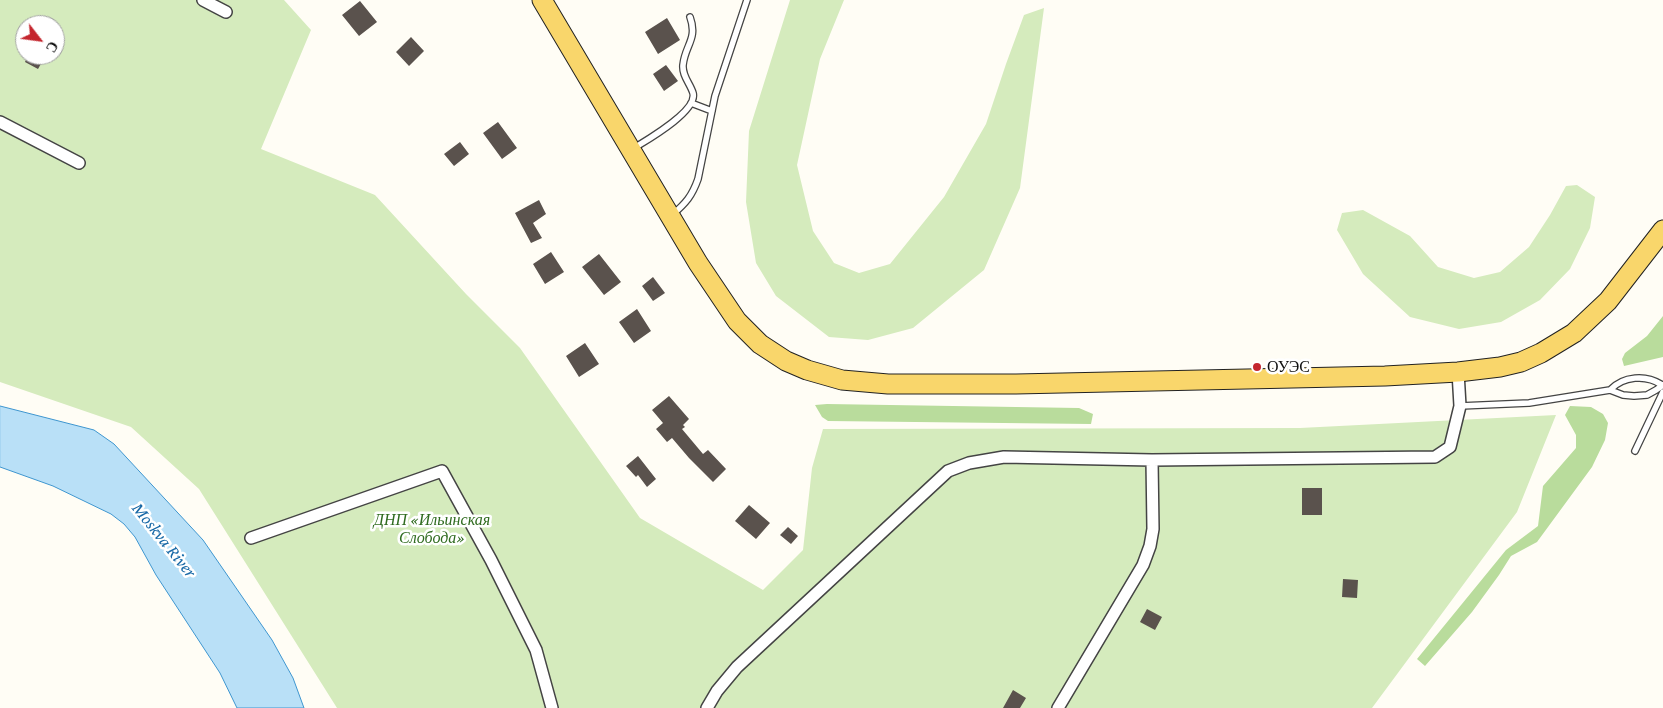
<!DOCTYPE html>
<html>
<head>
<meta charset="utf-8">
<style>
  body { margin:0 }
  #map { position:relative; width:1663px; height:708px; overflow:hidden; background:#fffdf5; font-family:"Crimson Pro",serif }
  canvas { display:block }
  .north { position:absolute; left:15px; top:15px; width:50px; height:50px; box-sizing:border-box; background:#fff; border:1px solid #a0a0a0; border-radius:50%; rotate:120deg; font-size:14px; font-weight:700; line-height:20px; text-align:center; color:#111 }
  .north::after { content:''; display:block; margin:auto; width:18px; height:22px; background:#c4262e; clip-path:polygon(50% 0,100% 100%,50% 72%,0 100%) }
</style>
</head>
<body>
<div id="map">
<canvas width="1663" height="708"></canvas>
<div class="north">С</div>
</div>
<script>
const c = document.querySelector('canvas').getContext('2d');
c.lineJoin = 'round';
function fillPath(path, color) { c.fillStyle = color; c.fill(path, 'evenodd'); }
function strokePath(path, color, width, dash) { c.strokeStyle = color; c.lineWidth = width; c.lineCap = dash ? 'butt' : 'round'; c.setLineDash(dash || []); c.stroke(path); }
function drawText(font, color, halo, rows, align = 'center') {
  c.font = font + ' "Crimson Pro",serif'; c.lineWidth = 5; c.setLineDash([]); c.textBaseline = 'middle'; c.strokeStyle = halo; c.fillStyle = color; for (const [text, x, y, turn = 0] of rows) {
    c.save(); c.translate(x, y); c.rotate((+turn || 0) * Math.PI / 180); c.textAlign = isNaN(turn) ? turn : align; if (halo) c.strokeText(text, 0, 0); c.fillText(text, 0, 0); c.restore();
  }
}
const green = new Path2D(`
  M0,0H284L311,30L261,149L375,195L466,294L520,348L640,518L763,590L803,550L812,468L823,429L1300,428L1556,415L1517,512L1372,708H337L199,489L131,427L0,382ZM25,25H55V55H25Z
  M790,0H844L820,59L797,165L813,231L834,263L859,273L890,264L944,197L986,124L1006,64L1024,15L1044,8L1020,188L984,270L913,328L868,340L829,337L776,296L756,263L746,202L749,131Z
  M1577,185L1595,197L1590,228L1570,269L1540,300L1501,322L1459,329L1410,317L1363,274L1337,230L1342,213L1363,210L1410,236L1438,267L1474,278L1500,272L1529,247L1550,215L1566,186Z`);
const forest = new Path2D(`
  M1663,316V357L1624,366L1622,359L1625,353L1647,336Z
  M827,404L1079,408L1093,414L1091,424L828,421L822,417L815,405Z
  M1570,406L1591,407L1603,414L1608,423L1605,440L1592,467L1537,542L1511,556L1499,575L1472,612L1425,666L1417,659L1506,550L1538,526L1543,486L1576,448V435L1565,415Z`);
const water = new Path2D(`
  M0,406L94,430L114,444L203,540L272,640L293,678L304,708H237L220,673L156,575L135,537L124,524L111,514L53,486L0,467Z`);
const building = new Path2D(`
  M360,1L377,22L359,36L342,15Z
  M667,18L680,40L658,54L645,32Z
  M411,37L424,51L409,66L396,52Z
  M28,55H46L38,69L25,62Z
  M666,65L678,81L664,91L653,74Z
  M498,122L517,148L502,159L483,133Z
  M460,142L469,154L454,166L444,154Z
  M539,200L546,214L533,223L542,238L531,243L515,213Z
  M551,252L564,272L545,284L533,264Z
  M599,254L621,282L604,295L582,267Z
  M653,277L665,293L653,301L642,286Z
  M637,309L651,331L634,343L619,322Z
  M585,343L599,364L579,377L566,356Z
  M669,396L689,419L683,425L685,427L682,429L703,454L708,450L726,469L713,482L689,458L672,438L667,442L656,429L663,423L652,410Z
  M638,456L656,479L647,487L638,475L636,477L626,466Z
  M1302,488H1322V515H1302Z
  M749,505L770,523L756,539L735,521Z
  M788,527L798,536L791,544L780,535Z
  M1343,579L1358,580L1357,598L1342,597Z
  M1147,609L1162,617L1155,630L1140,622Z
  M1013,690L1026,698L1020,708H1003Z`);
const lane = new Path2D(`
  M691,103L712,111
  M634,148C647,140 698,111 693,93C690,83 682,76 683,65C685,45 698,39 690,17
  M672,215C686,203 692,196 698,179L715,96L747,0
  M1610,390C1623,376 1646,374 1662,385
  M1460,406L1529,403L1610,390L1623,395L1634,396L1647,395L1656,390L1663,385
  M1635,451L1663,392`);
const street = new Path2D(`
  M203,0L226,12
  M0,122L79,163
  M251,538L442,471L491,560L536,650L552,708
  M707,708L717,691L737,667L948,471L969,463L1004,457L1152,460L1435,457L1450,447L1460,406L1458,372
  M1058,708L1143,565L1150,546L1153,529L1152,460`);
const primary = new Path2D(`
  M542,0L698,263L737,321L760,344L786,361L807,370L842,380L888,384H1016L1385,376L1458,372L1500,367L1521,362L1541,353L1574,333L1608,301L1663,230`);
const markers = [
  [1257,367,5,"#c4262e"]
];
const poiNames = [
  ["ОУЭС",1267,367]
];
const parkNames = [
  ["ДНП «Ильинская",432,520],
  ["Слобода»",432,538]
];
const waterNames = [
  ["Moskva River",164,540,51]
];
fillPath(green, '#d5ebbd');
fillPath(forest, '#b9dc9c');
fillPath(water, '#b9e0f7');
strokePath(water, '#3f96cf', 1);
fillPath(building, '#5a524d');
strokePath(lane, '#444', 8);
strokePath(street, '#444', 14);
strokePath(primary, '#222', 21);
strokePath(lane, '#fff', 5.5);
strokePath(street, '#fff', 11);
strokePath(primary, '#f9d66b', 19);
for (const [x, y, r, color] of markers) { const dot = new Path2D(); dot.arc(x, y, r, 0, 2 * Math.PI); c.fillStyle = color; c.fill(dot); strokePath(dot, '#fff', 2); }
drawText('16px', '#111', '#fff', poiNames, 'left');
drawText('italic 16px', '#2f6b1f', '#fff', parkNames);
drawText('italic 18px', '#1768a6', '#fff', waterNames);
</script>
</body>
</html>
